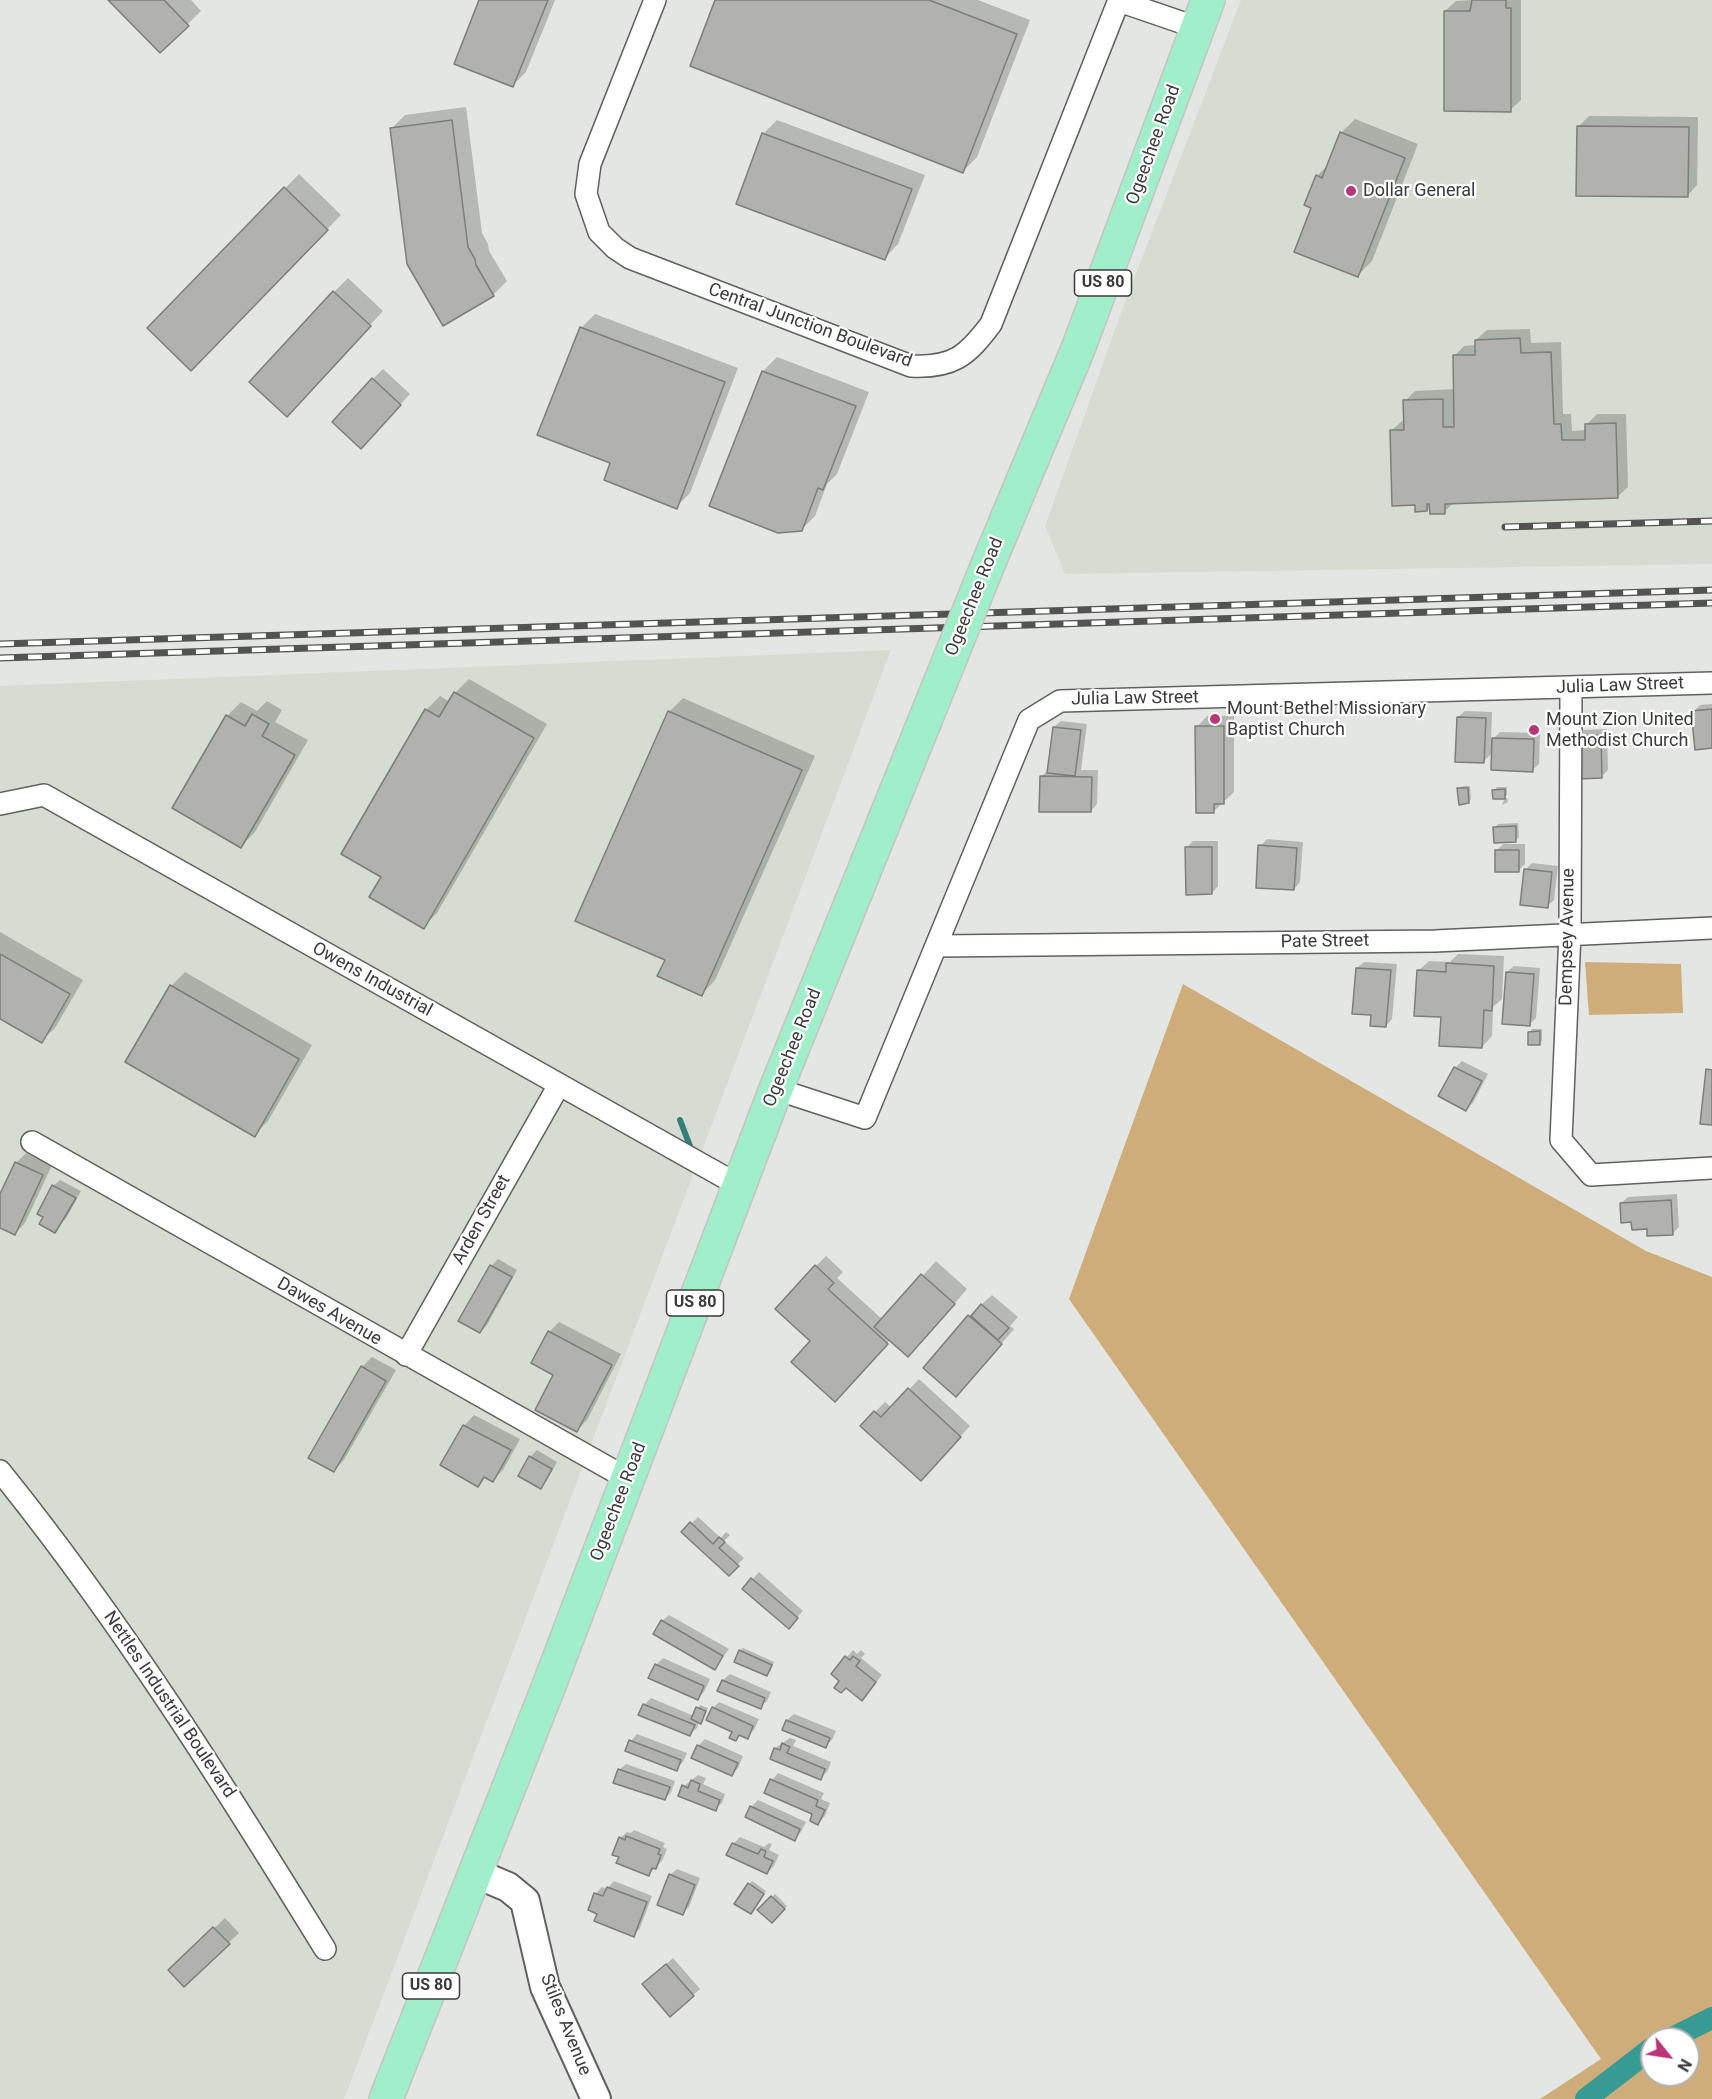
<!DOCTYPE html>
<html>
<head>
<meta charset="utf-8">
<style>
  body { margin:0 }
  #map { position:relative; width:1712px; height:2099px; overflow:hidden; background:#e4e6e3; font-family:Roboto,sans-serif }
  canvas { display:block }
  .north { position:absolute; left:1640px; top:2027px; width:60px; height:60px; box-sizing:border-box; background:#fff; border:2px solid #b0b1b0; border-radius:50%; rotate:120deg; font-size:16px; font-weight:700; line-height:24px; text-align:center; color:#3a3b3a }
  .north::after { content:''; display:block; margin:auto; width:21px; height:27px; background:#bb3579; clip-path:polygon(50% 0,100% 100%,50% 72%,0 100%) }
</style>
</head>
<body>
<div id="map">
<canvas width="1712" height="2099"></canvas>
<div class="north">N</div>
</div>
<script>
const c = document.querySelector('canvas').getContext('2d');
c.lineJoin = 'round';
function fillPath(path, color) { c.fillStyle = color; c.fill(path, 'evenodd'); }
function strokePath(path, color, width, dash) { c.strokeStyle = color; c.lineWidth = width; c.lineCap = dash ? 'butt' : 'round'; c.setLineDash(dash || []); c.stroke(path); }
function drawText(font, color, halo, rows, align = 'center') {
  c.font = font + ' Roboto,sans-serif'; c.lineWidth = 4.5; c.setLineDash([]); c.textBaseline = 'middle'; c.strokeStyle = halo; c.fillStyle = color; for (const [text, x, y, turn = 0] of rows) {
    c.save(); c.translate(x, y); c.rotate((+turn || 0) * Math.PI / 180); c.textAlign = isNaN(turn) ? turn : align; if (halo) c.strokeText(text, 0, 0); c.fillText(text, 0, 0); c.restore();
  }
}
const built = new Path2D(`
  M1241,0H1712V564L1065,574L1045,526L1121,313Z
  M891,650L344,2099H0V686Z`);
const green = new Path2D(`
  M1585,962L1681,964L1683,1013L1589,1015Z
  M1183,984L1646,1251L1712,1277V2099H1540L1601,2059L1069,1299ZM1652,2039H1688V2075H1652Z`);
const shadow = new Path2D(`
  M110,0H191L201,11L160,51Z
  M481,0H555L526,72L512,86Z
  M717,0H978L1030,20L977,157L963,171Z
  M1473,0H1521V100L1510,110L1445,11L1456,1Z
  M466,107L482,233L488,244L489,251L507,281L493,295L391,129L405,115Z
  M1589,116L1698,117L1697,185L1687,196L1579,126Z
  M1355,119L1418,144L1372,261L1358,275L1313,207L1317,176L1329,164L1341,133Z
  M777,120L925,175L898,244L885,258L738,203L763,134Z
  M299,174L341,215L191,369L149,328Z
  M348,278L383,311L300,401L334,292Z
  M595,314L738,368L690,493L676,507L612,462L581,328Z
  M1530,329L1531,343L1561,342L1563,414H1571L1572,431L1587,430L1586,425L1597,414H1626L1628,487L1617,497L1454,502L1444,512L1431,506L1427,510L1416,503L1391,431L1402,421H1406L1405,401L1415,391L1455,389L1454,356L1464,346L1476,345V340L1487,330Z
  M777,357L869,392L837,474L827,484L815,516L801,530L711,506L763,371Z
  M383,369L410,394L371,437L373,379Z
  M469,679L547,724L437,913L423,927L383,876L343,853L426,710L440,696L450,702L455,693Z
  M683,698L815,756L715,980L702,994L667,960L669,712Z
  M267,701L282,710L275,722L308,740L255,832L241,846L227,716L241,702L257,711Z
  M1712,704V747L1693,712L1700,705Z
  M1465,711L1492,712L1491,741L1500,732L1540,733L1539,764L1532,770L1493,752L1484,761L1458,717Z
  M1207,716H1234V792L1214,811L1197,727Z
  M1061,721L1087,724L1081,770H1098L1097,804L1091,811L1042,776L1049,769L1054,727Z
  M1607,729L1608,770L1601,777L1577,737L1584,730Z
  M1462,786H1470L1471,799L1468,802L1459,789Z
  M1497,787H1507V795L1505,797L1494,790Z
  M1505,798H1507L1508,802L1502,805Z
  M1518,823L1519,837L1516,840L1495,827L1498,824Z
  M1267,839L1303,842L1300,882L1294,889L1260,846Z
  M1193,841H1218V886L1212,893L1186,848Z
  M1503,844H1525V864L1518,871L1496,851Z
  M1532,863L1558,866L1554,900L1547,906L1525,870Z
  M0,932L83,980L55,1028L41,1041L0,1018Z
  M1458,954L1504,956L1502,999L1493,1007L1492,1036L1482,1047L1443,1015L1418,971L1429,961L1450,962Z
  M1364,962L1397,964L1392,1019L1386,1026L1372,1014L1357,968Z
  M1514,966L1540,968L1536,1018L1530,1024L1507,972Z
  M185,972L312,1045L268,1121L254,1135L127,1062L171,986Z
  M1532,1029H1542V1040L1540,1043L1530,1032Z
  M1462,1061L1488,1074L1473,1103L1466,1109L1441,1096L1455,1068Z
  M26,1153L52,1165L25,1223L15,1234L0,1227V1197L16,1163Z
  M60,1180L81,1191L67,1217L55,1231L53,1186Z
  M1677,1194L1679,1227L1672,1234L1649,1228L1633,1221L1621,1203L1628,1197Z
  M826,1256L843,1272L837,1278L883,1320L936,1261L967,1289L922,1341L890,1340L845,1390L812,1341L816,1266Z
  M498,1259L517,1270L487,1325L480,1332L491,1266Z
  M992,1295L1018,1317L1010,1326L1014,1329L969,1381L925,1368L969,1316Z
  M559,1322L621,1354L587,1420L577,1430L555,1374L549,1332Z
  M372,1357L396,1370L344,1460L333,1471L362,1367Z
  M919,1379L970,1426L931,1469L875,1412L885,1402L892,1408Z
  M474,1415L520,1439L503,1470L493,1480L486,1476L478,1485L464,1426Z
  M537,1450L557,1462L547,1480L541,1487L530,1457Z
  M698,1517L721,1538L726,1532L730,1535L724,1541L744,1558L729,1574L683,1532Z
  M759,1572L803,1611L795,1620L744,1589Z
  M669,1615L729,1649L715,1668L662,1621Z
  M743,1648L774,1662L770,1672L767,1675L740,1651Z
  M853,1650L857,1654L861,1650L865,1654L861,1658L882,1675L868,1692L842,1681L833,1674Z
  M663,1658L710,1679L704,1692L697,1699L656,1665Z
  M730,1674L771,1692L767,1701L760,1707L719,1690L723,1680Z
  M651,1698L694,1716L700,1705L708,1708L703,1719L699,1721L697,1728L690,1734L644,1705Z
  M719,1702L759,1719L754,1730L747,1737L741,1734L736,1740L734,1731L713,1708Z
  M794,1714L836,1731L832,1740L825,1746L787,1720Z
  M637,1734L687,1753L683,1762L676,1769L631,1741Z
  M790,1738L796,1740L793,1746L831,1762L827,1772L820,1778L772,1758L775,1748Z
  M705,1739L743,1756L738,1768L732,1775L698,1746Z
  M626,1764L675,1781L671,1792L665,1799L619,1770Z
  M778,1773L824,1793L821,1799L830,1803L825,1816L818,1823L814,1814L772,1780Z
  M698,1775L706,1778L703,1784L725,1794L722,1803L715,1809L684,1786Z
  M758,1800L806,1822L801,1832L794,1839L751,1807Z
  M634,1830L665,1843L663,1847L667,1849L662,1861L649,1874L621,1856L620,1838L627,1832L631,1833Z
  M740,1837L764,1847L769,1843L772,1844L769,1850L779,1855L774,1866L767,1873L733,1844Z
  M677,1869L700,1878L689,1907L682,1913L670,1875Z
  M614,1881L652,1896L640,1928L634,1935L599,1913L590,1910L596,1893L602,1887L607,1889Z
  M752,1881L766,1891L751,1912L749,1884Z
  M775,1894L787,1906L772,1921L759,1910Z
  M225,1918L239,1933L184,1985L170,1970Z
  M673,1958L700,1989L693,1995L651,1978Z`);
const stream = new Path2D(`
  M680,1120L690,1146`);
const canal = new Path2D(`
  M1670,2039L1712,2018
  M1586,2099L1652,2048`);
const building = new Path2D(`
  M108,0H164L189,26L160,53Z
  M479,0H548L513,87L454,64Z
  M715,0H929L1017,34L963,173L690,66Z
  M1472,0H1506V8H1511V112L1444,111V11H1470Z
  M452,120L468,247L475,259L476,265L494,296L443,326L407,264L390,128Z
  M1577,126L1689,127L1688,197L1576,196Z
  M1340,132L1405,158L1358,277L1294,252L1311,208L1304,205L1316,175L1322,178Z
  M762,133L912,189L885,260L736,204Z
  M284,187L328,230L191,371L147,328Z
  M333,291L371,326L287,417L249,382Z
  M580,327L725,382L677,509L604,480L610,463L537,435Z
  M1520,338L1521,353L1551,352L1554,424H1561L1562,440H1585V424L1616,423L1618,498L1445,504V514H1430L1429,504H1427V511L1415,512V505L1392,506L1390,430H1404L1403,400L1443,399V427H1454L1453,355H1475V340Z
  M762,371L856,406L823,490L818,488L802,531L778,533L709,506Z
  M372,378L401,405L361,449L332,422Z
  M454,692L534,738L424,929L369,897L381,877L341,854L425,709L439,717Z
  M1712,709V748L1695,750L1691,711Z
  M668,711L802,770L702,996L657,976L665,960L575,921Z
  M252,714L269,724L262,736L295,755L241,848L172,808L226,715L245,726Z
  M1457,717L1486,718L1484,763L1455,762Z
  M1195,726H1224V804H1214V813H1196Z
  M1053,727L1081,730L1075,776L1047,773Z
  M1601,735L1602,778L1577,779L1576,736Z
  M1492,738L1534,739L1533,772L1491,770Z
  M1040,776L1092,777L1091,812H1039Z
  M1457,788H1468L1469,803L1459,805Z
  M1505,789V799H1493L1492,790Z
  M1516,826V842L1494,843L1493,827Z
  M1258,845L1297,848L1294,890L1256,888Z
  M1185,847H1212V894L1186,895Z
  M1495,850H1519V872H1495Z
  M1524,869L1552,872L1548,908L1520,905Z
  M0,954L70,994L42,1043L0,1019Z
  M1446,963L1494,966L1492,1011L1484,1010L1482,1048L1439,1046L1441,1017L1414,1016L1417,970L1446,972Z
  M1356,968L1391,970L1386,1027L1370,1026L1371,1015L1352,1014Z
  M1506,972L1534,974L1530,1026L1502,1024Z
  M170,985L299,1059L255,1137L125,1062Z
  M1540,1031V1045H1528V1032Z
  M1454,1067L1482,1081L1466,1111L1438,1096Z
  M1706,1069L1712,1070V1125L1700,1124Z
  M15,1162L43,1175L15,1235L0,1228V1194Z
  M52,1185L76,1198L55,1233L39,1224L43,1217L37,1214Z
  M1671,1200L1673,1235L1647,1236V1229L1632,1230L1631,1222L1621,1223L1620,1203Z
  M490,1265L512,1277L480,1333L458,1321Z
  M815,1265L834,1283L828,1289L888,1344L835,1402L791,1362L810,1341L775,1309Z
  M921,1274L955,1304L908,1357L874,1327Z
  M981,1304L1009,1328L998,1340L971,1316Z
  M968,1315L1002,1344L956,1397L923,1368Z
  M548,1331L612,1365L577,1432L535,1410L553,1375L531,1363Z
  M361,1366L386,1381L334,1472L308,1458Z
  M908,1388L961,1437L921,1481L860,1426L874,1411L881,1417Z
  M463,1425L511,1450L493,1482L484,1477L478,1487L440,1465Z
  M529,1456L552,1469L541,1489L518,1476Z
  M690,1522L713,1544L719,1537L725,1542L719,1548L739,1566L729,1576L681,1532Z
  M751,1578L798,1618L789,1629L742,1589Z
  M661,1620L723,1656L715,1670L653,1634Z
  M739,1650L772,1665L767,1676L734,1662Z
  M845,1656L850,1660L853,1656L860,1661L856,1666L876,1682L862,1701L846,1688L841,1693L834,1688L839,1681L831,1674Z
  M655,1664L704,1686L698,1700L648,1678Z
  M722,1680L765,1698L761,1709L717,1691Z
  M643,1704L695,1725L690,1736L638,1715Z
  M696,1707L706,1711L701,1724L691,1719Z
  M712,1707L753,1726L748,1739L739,1735L736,1741L729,1738L732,1732L706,1720Z
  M786,1720L830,1738L826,1748L782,1730Z
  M629,1740L681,1760L677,1771L625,1751Z
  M782,1743L790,1747L787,1753L825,1769L821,1780L770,1759L774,1748L780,1750Z
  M697,1745L738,1763L732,1776L691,1758Z
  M618,1769L670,1787L665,1800L613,1783Z
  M770,1779L818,1800L816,1806L825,1810L818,1825L810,1821L812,1814L764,1793Z
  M691,1780L700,1784L698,1791L720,1800L716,1811L678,1796L682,1785L688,1788Z
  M750,1806L800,1829L795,1841L745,1817Z
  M626,1836L660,1849L658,1854L661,1855L656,1869L652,1868L649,1876L616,1863L619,1857L612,1855L619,1837L625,1840Z
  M732,1843L758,1854L761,1849L766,1851L764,1857L773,1861L767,1874L726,1855Z
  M669,1874L695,1885L683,1915L657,1905Z
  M748,1883L764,1894L751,1914L734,1904Z
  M607,1887L647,1902L634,1937L594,1921L597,1914L588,1910L594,1893L603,1896Z
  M771,1896L785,1909L772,1923L757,1910Z
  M213,1927L230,1944L184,1987L168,1970Z
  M666,1964L694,1996L670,2017L642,1984Z`);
const street = new Path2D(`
  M655,0L590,164L586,194L599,232L615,248L630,258L911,366C953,368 967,356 991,324L1119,0
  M1119,1L1198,28
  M1571,688L1570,933L1561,1140L1591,1175L1712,1168
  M0,804L44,795L740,1186
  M937,946L1435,941L1712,928
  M776,1089L865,1118L1029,720L1060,701L1712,683
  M32,1142L628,1479
  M406,1355L559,1085
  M0,1471C121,1621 224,1785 325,1949`);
const secondary = new Path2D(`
  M475,1873L508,1887L525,1901L545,1987L596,2099`);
const primary = new Path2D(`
  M989,562L1078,349L1208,0
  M386,2099L548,1688L776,1089L951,656`);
const rail = new Path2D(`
  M1505,527L1712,521
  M0,644L1712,590
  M0,658L1712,603`);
const primaryBridge = new Path2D(`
  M951,656L989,562`);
const markers = [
  [1351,191,6,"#bb3579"],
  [1215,719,6,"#bb3579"],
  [1534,730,6,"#bb3579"]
];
const shields = [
  [1103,283,57],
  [695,1303,57],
  [431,1986,57]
];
const shieldNames = [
  ["US 80",1103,283],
  ["US 80",695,1303],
  ["US 80",431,1986]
];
const streetNames = [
  ["Ogeechee Road",1154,145,-70],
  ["Central Junction Boulevard",810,326,20],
  ["Ogeechee Road",975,597,-68],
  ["Julia Law Street",1620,686,-2],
  ["Julia Law Street",1135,699,-1],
  ["Dempsey Avenue",1568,937,-89],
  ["Pate Street",1325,942,-1],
  ["Owens Industrial",372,980,29],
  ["Ogeechee Road",793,1048,-68],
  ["Arden Street",482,1220,-61],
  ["Dawes Avenue",329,1312,30],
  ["Ogeechee Road",619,1502,-69],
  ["Nettles Industrial Boulevard",169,1705,56],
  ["Stiles Avenue",565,2025,68]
];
const poiNames = [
  ["Dollar General",1363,191],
  ["Mount Bethel Missionary",1227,709],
  ["Baptist Church",1227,730],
  ["Mount Zion United",1546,720],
  ["Methodist Church",1546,741]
];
fillPath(built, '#d6dcd2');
fillPath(green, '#cfad7a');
fillPath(shadow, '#0003');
strokePath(stream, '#387e78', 6);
strokePath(canal, '#379b93', 22);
fillPath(building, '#b1b1ae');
strokePath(building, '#7d7d7a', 1.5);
strokePath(street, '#5f615e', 24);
strokePath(secondary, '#5f615e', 32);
strokePath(primary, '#c4c4c4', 36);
strokePath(street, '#fff', 21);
strokePath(secondary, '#fff', 28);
strokePath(primary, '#a0efca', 33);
strokePath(rail, '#525352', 7);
strokePath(rail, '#fff', 4.5, [14]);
strokePath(primaryBridge, '#c4c4c4', 36, []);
strokePath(primaryBridge, '#a0efca', 33);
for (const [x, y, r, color] of markers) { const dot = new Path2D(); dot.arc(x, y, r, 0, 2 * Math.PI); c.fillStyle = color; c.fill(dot); strokePath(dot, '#fff', 2); }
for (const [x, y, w] of shields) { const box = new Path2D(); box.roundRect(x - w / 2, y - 13, w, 26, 4.5); c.fillStyle = '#fff'; c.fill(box); strokePath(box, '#3a3b3a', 1.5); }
drawText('bold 16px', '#3a3b3a', null, shieldNames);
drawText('18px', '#3a3b3a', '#fff', streetNames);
drawText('18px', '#3a3b3a', '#fff', poiNames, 'left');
</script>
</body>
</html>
